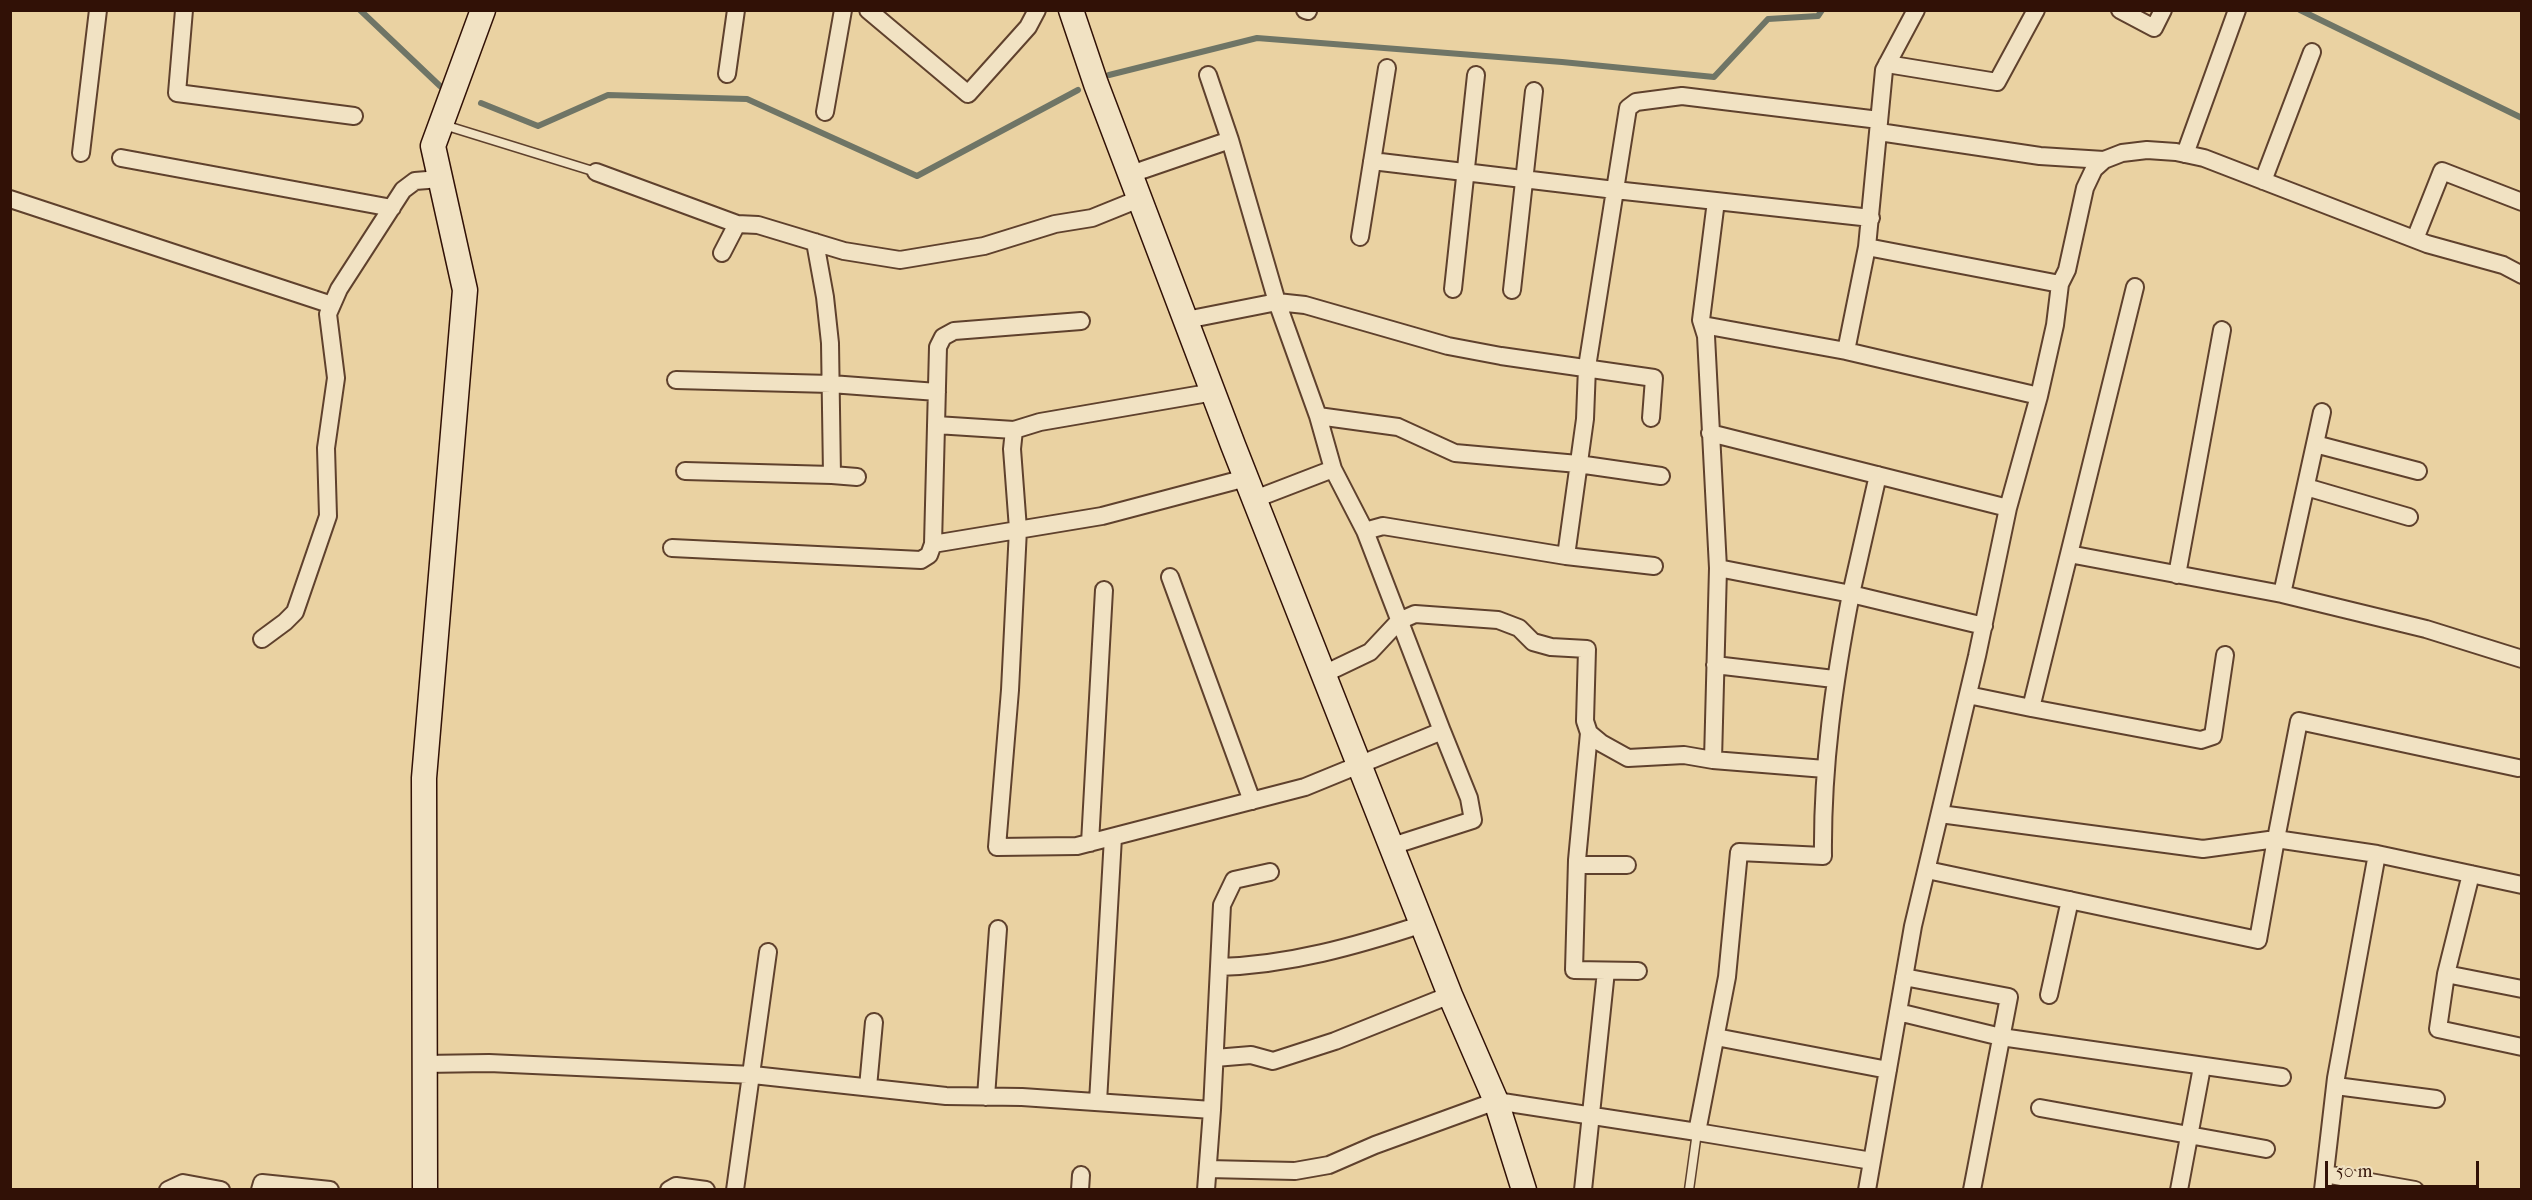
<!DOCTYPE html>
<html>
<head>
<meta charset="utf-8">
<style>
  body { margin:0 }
  #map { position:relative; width:2532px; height:1200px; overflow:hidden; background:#ead2a2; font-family:"IM FELL French Canon",serif }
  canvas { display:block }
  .frame { position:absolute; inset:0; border:12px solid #311106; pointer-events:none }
  .scale { position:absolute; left:2325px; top:1161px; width:154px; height:27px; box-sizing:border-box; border:3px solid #311106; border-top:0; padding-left:8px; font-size:18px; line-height:21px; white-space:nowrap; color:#311106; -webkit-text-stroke:4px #f1e2c3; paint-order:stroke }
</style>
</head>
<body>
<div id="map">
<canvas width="2532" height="1200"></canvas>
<div class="frame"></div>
<div class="scale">50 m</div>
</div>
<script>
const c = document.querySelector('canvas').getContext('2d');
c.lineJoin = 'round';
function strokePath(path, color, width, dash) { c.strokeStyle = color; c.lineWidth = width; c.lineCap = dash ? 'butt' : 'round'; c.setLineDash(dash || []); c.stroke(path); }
const stream = new Path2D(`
  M360,10L440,86
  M2300,10L2522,118
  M1109,75L1257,38L1562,62L1714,77L1768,19L1818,16L1822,10
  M481,103L538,126L608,95L747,99L917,176L1078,90`);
const lane = new Path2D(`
  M444,125L596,172
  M1689,1190L1697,1132`);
const street = new Path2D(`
  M184,10L177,93L354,116
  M868,10L968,94L1028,27L1037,10
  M1305,10L1308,11
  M2120,10L2154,28L2163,10
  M1887,64L1997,82L2036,10
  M727,74L736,10
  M825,112L843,10
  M1879,132L2040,156L2104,160
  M1230,140L1277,302L1318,416L1333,469
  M81,153L98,10
  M2185,154L2237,10
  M121,158L392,208
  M596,172L737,224
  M1131,174L1230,140L1208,75
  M2263,181L2312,52
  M10,199L332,305
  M1716,201L1615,190L1628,108L1636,102L1682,96L1879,120
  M1871,218L1716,201L1701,320L1706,336L1718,568L1851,594L1878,475
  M1360,237L1387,68
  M2415,239L2442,171L2522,202
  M815,242L825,297L830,343L832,475L857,477
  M1867,247L2060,284
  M722,253L737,224L758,225L844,251L900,260L984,246L1055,224L1092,218L1139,199
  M1453,289L1476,75
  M1512,290L1534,91
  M1186,320L1277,302L1305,305L1448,346L1501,356L1654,378L1651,418
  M1703,325L1846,351L2039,396
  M1846,351L1867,247L1884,70L1916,10
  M676,380L831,384L937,392
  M1214,392L1040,422L1014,430L1012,449L1018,529L1010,690L997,847L1077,846L1305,787L1442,731L1469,798L1473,820L1392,846
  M1318,416L1398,427L1455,453L1578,464L1661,476
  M936,425L1014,430
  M1710,433L2008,508
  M2315,444L2418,471
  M685,471L832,475
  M2306,487L2409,517
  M1255,499L1333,469L1365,531L1383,526L1566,556L1585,419L1587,367L1615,190L1372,161
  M1365,531L1442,731
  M933,544L1102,516L1246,478
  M672,548L921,560L929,555L933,544L938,347L943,337L954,331L1081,321
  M2069,554L2282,594L2426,629L2522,659
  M1566,556L1654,566
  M1718,568L1713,760L1825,769
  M2177,575L2222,330
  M1170,577L1252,801
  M2282,594L2322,412
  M262,639L285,622L295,612L328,516L326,448L336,378L328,314L339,289L403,190L415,181L440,179
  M1715,665L1834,679
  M1324,674L1370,652L1399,621L1415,614L1498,620L1519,628L1533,642L1551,647L1587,649L1585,721L1589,733L1601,743L1628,758L1684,755L1713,760
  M1968,695L2031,708L2135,287
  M2031,708L2201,740L2213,736L2225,655
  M1589,733L1577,860L1574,970L1638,971
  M2518,768L2299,721L2276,839L2377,854L2522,885
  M1090,843L1104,590
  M1577,865H1627
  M1927,870L2258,940L2276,839L2203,849L1940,814
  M2471,874L2446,974L2522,989
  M1219,967C1289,965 1356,946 1423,924
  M2446,974L2438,1029L2522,1047
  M1904,977L2009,997L1972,1190
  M2049,995L2070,900
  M1898,1012L2001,1037L2282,1077
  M1716,1037L1888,1070
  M1215,1058L1251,1055L1273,1061L1335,1041L1450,995
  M423,1064L489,1063L753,1075L946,1096L1022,1097L1212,1110L1206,1190
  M2336,1086L2436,1099
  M868,1087L874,1022
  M986,1097L998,929
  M1098,1102L1113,837
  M2040,1108L2266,1149
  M1212,1110L1222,905L1234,880L1270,872
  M1872,1161L1697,1132L1727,977L1739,852L1823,856C1822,767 1834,681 1851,594L1984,626
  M1208,1169L1295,1171L1329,1165L1375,1145L1496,1101L1697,1132
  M2325,1174L2415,1190
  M168,1190L183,1183L221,1190
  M260,1190L262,1183L330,1190
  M669,1190L676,1186L706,1190
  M735,1190L768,952
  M1080,1190L1081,1175
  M1583,1190L1606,971
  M1867,1190L1913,926L1977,656L2008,508L2039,396L2055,325L2060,284L2067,270L2085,188L2094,169L2104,160L2122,153L2147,150L2176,152L2204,158L2427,244L2503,265L2522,275
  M2179,1190L2202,1067
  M2323,1190L2336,1078L2377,854`);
const secondary = new Path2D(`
  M1071,10L1096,84L1233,445L1450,995L1496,1101L1524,1190
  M425,1190L424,778L465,290L433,146L483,10`);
strokePath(stream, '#6f7566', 6);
strokePath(lane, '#5f412d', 11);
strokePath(street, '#5f412d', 20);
strokePath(secondary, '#311106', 27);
strokePath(lane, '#f1e2c3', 8);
strokePath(street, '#f1e2c3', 16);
strokePath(secondary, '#f1e2c3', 24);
</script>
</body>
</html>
